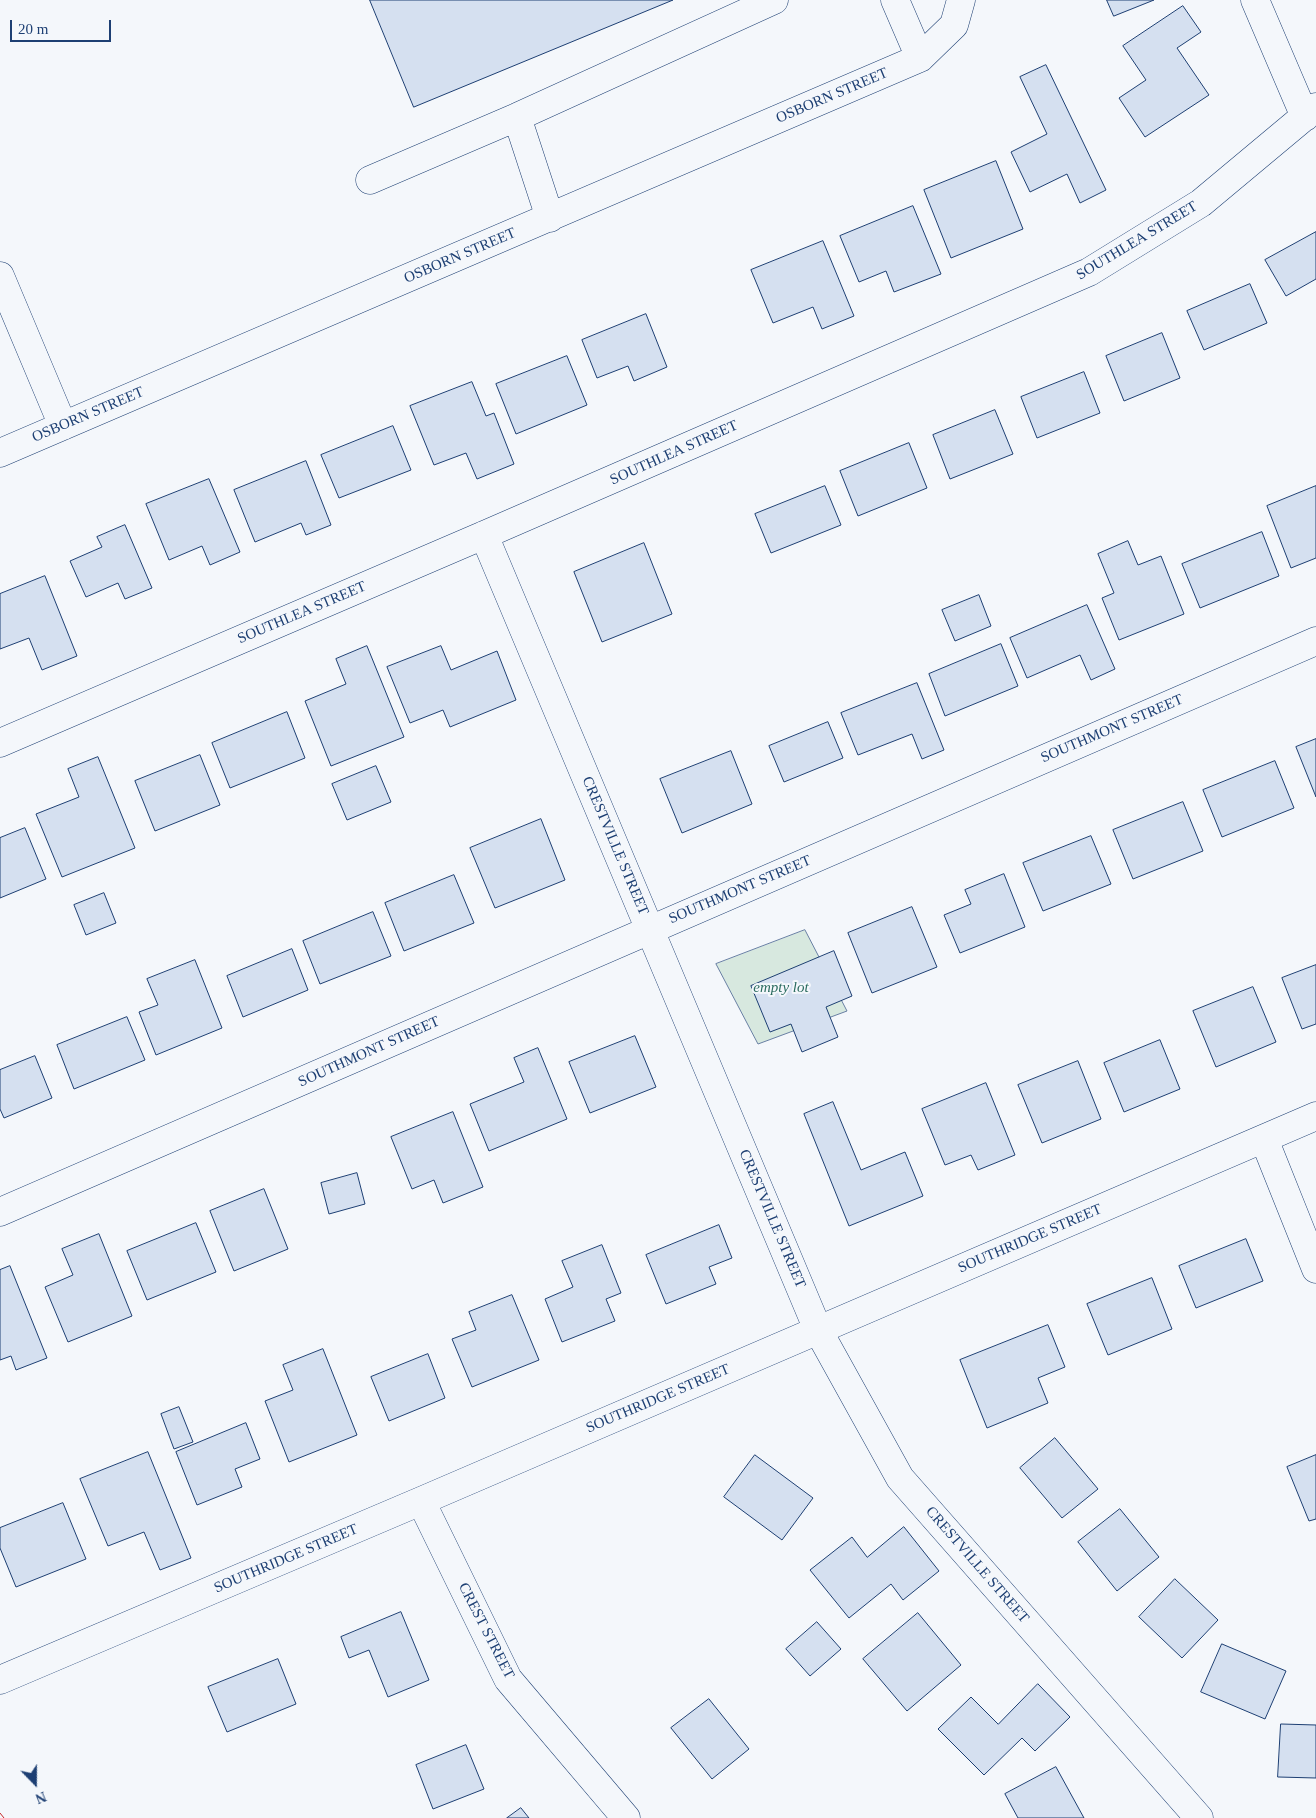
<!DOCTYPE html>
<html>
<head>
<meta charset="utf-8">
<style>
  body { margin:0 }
  #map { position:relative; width:1316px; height:1818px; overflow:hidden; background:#f4f7fb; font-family:Georgia,serif }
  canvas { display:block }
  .north { position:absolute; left:10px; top:1758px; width:50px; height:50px; -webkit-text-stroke:4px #f4f7fb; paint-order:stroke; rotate:158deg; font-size:14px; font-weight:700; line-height:20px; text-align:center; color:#1d3f73 }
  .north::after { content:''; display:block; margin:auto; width:18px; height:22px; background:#1d3f73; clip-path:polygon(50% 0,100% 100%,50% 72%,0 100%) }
  .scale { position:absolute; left:10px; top:20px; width:101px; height:22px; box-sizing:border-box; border:2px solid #1d3f73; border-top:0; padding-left:6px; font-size:15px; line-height:18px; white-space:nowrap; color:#1d3f73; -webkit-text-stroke:4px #f4f7fb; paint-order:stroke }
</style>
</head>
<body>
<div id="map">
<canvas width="1316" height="1818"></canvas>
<div class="north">N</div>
<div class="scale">20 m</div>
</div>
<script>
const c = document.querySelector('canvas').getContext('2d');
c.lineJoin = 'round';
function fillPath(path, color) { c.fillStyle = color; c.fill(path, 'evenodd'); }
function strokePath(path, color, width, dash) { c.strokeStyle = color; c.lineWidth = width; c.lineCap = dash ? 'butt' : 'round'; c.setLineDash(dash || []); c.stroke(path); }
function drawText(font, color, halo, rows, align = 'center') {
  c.font = font + ' Georgia,serif'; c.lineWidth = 4; c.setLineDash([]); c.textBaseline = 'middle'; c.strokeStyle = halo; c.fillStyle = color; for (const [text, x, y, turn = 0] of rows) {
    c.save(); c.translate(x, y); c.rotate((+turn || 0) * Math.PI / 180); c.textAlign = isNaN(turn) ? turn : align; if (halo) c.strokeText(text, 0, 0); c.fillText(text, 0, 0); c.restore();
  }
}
const green = new Path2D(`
  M805,930L847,1011L758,1044L716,964Z`);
const building = new Path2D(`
  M370,0H673L414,107Z
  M1107,0H1154L1114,16Z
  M1183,6L1201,32L1177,48L1209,95L1145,137L1119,98L1146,80L1123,46Z
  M1046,65L1106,190L1080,203L1067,174L1030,192L1011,152L1047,134L1020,77Z
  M996,161L1023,229L951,258L924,190Z
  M913,206L941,274L894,292L886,271L859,282L840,236Z
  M1316,232V279L1286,296L1265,260Z
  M823,241L854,316L822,329L813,307L773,323L751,270Z
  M1250,284L1267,323L1204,350L1187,311Z
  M646,314L667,367L634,381L628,366L597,378L582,340Z
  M1162,333L1180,378L1124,401L1106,356Z
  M567,356L587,405L516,434L496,384Z
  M1084,372L1100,413L1037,438L1021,397Z
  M472,382L486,416L494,413L514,464L477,479L466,453L434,465L410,406Z
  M995,410L1013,454L950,479L933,435Z
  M393,426L411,470L339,498L321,455Z
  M909,443L927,488L858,516L840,471Z
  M306,461L331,525L306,535L301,523L255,542L234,490Z
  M209,479L240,552L210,565L202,546L169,560L146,504Z
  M825,486L841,525L771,553L755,514Z
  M1316,486V558L1291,568L1267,506Z
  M125,525L152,588L125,599L118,583L86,597L70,561L102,547L97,537Z
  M1262,532L1279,576L1200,608L1182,564Z
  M1128,541L1138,565L1161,556L1184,614L1119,640L1102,598L1114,593L1098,554Z
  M644,543L672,614L602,642L574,572Z
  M45,576L77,656L42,670L29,638L0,649V594Z
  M979,595L991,626L955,641L942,610Z
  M1087,605L1115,669L1091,680L1080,655L1027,678L1010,638Z
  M1001,644L1018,686L945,716L929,674Z
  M367,646L404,737L331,766L305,701L346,684L336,659Z
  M441,646L451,670L497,651L516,700L450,727L443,710L410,723L387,667Z
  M917,683L944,750L922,759L912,734L858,755L841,713Z
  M287,712L305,758L230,788L212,743Z
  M828,722L843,758L784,782L769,746Z
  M1316,739V797L1296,747Z
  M731,751L752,804L682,833L660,779Z
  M200,755L220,805L155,831L135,781Z
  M98,757L135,848L62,877L36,814L79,797L68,769Z
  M1275,761L1294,808L1222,837L1203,790Z
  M376,766L391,802L347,820L332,784Z
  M1183,802L1203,851L1133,879L1113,830Z
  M541,819L565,880L495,908L470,848Z
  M25,828L46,879L0,898V838Z
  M1091,836L1111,884L1043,911L1023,863Z
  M1004,874L1025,927L960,953L944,915L971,904L965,890Z
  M454,875L474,923L404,951L385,903Z
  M104,893L116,923L86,935L74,905Z
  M912,907L937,967L872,993L848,933Z
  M373,912L391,956L320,984L303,941Z
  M292,949L308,990L243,1017L227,976Z
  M834,951L852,996L826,1007L838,1037L802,1052L791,1024L770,1032L751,986Z
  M195,960L222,1028L156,1055L139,1012L158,1005L147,979Z
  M1316,965V1024L1302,1029L1282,978Z
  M1253,987L1276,1042L1216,1067L1193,1011Z
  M127,1017L145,1060L74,1089L57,1045Z
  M635,1036L656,1087L590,1113L569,1062Z
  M1160,1040L1180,1089L1124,1112L1104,1063Z
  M538,1048L567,1119L489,1151L470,1104L524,1082L514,1058Z
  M35,1056L52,1098L4,1118L0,1109V1070Z
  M1078,1061L1101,1119L1042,1143L1018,1085Z
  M986,1083L1015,1155L978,1170L971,1155L945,1165L922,1109Z
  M833,1102L861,1170L905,1152L923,1196L849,1226L804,1114Z
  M453,1112L483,1187L443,1203L434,1180L412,1189L391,1137Z
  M357,1173L365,1204L329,1214L321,1183Z
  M264,1189L288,1249L234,1271L210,1211Z
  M196,1223L216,1272L147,1300L127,1251Z
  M719,1225L732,1258L709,1267L716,1284L666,1304L646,1255Z
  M99,1234L132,1316L68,1342L45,1287L73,1275L62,1249Z
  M1246,1239L1263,1281L1196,1308L1179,1266Z
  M602,1245L621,1293L606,1299L615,1321L562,1342L545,1299L573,1287L562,1261Z
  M10,1266L47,1358L16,1370L11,1356L0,1360V1270Z
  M1152,1278L1172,1329L1108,1355L1087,1304Z
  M512,1295L539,1360L472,1387L452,1339L476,1330L469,1312Z
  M1048,1325L1065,1367L1038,1378L1048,1403L987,1428L960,1360Z
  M323,1349L357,1435L289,1462L265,1401L293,1390L283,1365Z
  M428,1354L445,1398L389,1421L371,1377Z
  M179,1407L193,1442L174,1449L161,1414Z
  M246,1423L260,1459L235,1469L242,1487L197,1505L176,1452Z
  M1055,1438L1098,1489L1062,1518L1020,1468Z
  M148,1452L191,1558L160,1570L144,1532L108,1546L80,1479Z
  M755,1455L813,1498L782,1540L724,1497Z
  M1316,1455V1519L1309,1521L1287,1467Z
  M63,1503L86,1559L16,1587L0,1548V1528Z
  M1120,1509L1159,1557L1117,1591L1078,1542Z
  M904,1527L939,1571L903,1600L891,1584L849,1618L810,1570L852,1537L867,1557Z
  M1175,1579L1218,1620L1182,1658L1139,1617Z
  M401,1612L429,1680L388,1697L369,1650L349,1658L341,1637Z
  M918,1613L961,1665L907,1711L863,1659Z
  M817,1622L841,1649L810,1676L786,1649Z
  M1222,1644L1286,1671L1265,1719L1201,1692Z
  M278,1659L296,1704L227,1732L208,1687Z
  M1038,1684L1070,1717L1035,1751L1022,1738L984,1775L938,1729L971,1697L998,1724Z
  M709,1699L749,1749L712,1779L671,1728Z
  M1281,1724L1316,1725V1778L1278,1777Z
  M466,1745L484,1789L433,1809L416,1765Z
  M1056,1767L1084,1818H1018L1005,1794Z
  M521,1808L529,1818H507Z`);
const minor = new Path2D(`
  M895,0L920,58
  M1255,0L1305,117
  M517,117L550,218
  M370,180L517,117L774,0
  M0,276L63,426
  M0,453L920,58L954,25L961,0
  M484,535L818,1330L900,1478L1199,1818
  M0,743L484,535L1089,272L1201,203L1316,107
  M1264,1139L1316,1269
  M0,1212L1316,641
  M421,1501L508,1679L626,1818
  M0,1680L421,1501L1316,1116`);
const power = new Path2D(`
  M0,1813L4,1818`);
const streetNames = [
  ["OSBORN STREET",832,96,-23],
  ["SOUTHLEA STREET",1137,241,-31],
  ["OSBORN STREET",460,256,-23],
  ["OSBORN STREET",88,415,-23],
  ["SOUTHLEA STREET",674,453,-24],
  ["SOUTHLEA STREET",302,613,-23],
  ["SOUTHMONT STREET",1112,729,-23],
  ["CRESTVILLE STREET",615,846,67],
  ["SOUTHMONT STREET",740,890,-23],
  ["SOUTHMONT STREET",369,1052,-24],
  ["CRESTVILLE STREET",772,1219,67],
  ["SOUTHRIDGE STREET",1030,1239,-23],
  ["SOUTHRIDGE STREET",658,1399,-23],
  ["SOUTHRIDGE STREET",286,1559,-23],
  ["CRESTVILLE STREET",977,1565,49],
  ["CREST STREET",486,1631,63]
];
const parkNames = [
  ["empty lot",781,988]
];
fillPath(green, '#d7e8df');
strokePath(green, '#687fa3', 1);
fillPath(building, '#d5e0f0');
strokePath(building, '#1d3f73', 1);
strokePath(minor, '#1d3f73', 29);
strokePath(minor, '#f4f7fb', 28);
strokePath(power, '#c62828', 1, [18, 4, 2.5, 4]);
drawText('15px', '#1d3f73', '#f4f7fb', streetNames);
drawText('italic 15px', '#2c6c60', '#f4f7fb', parkNames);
</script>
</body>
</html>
